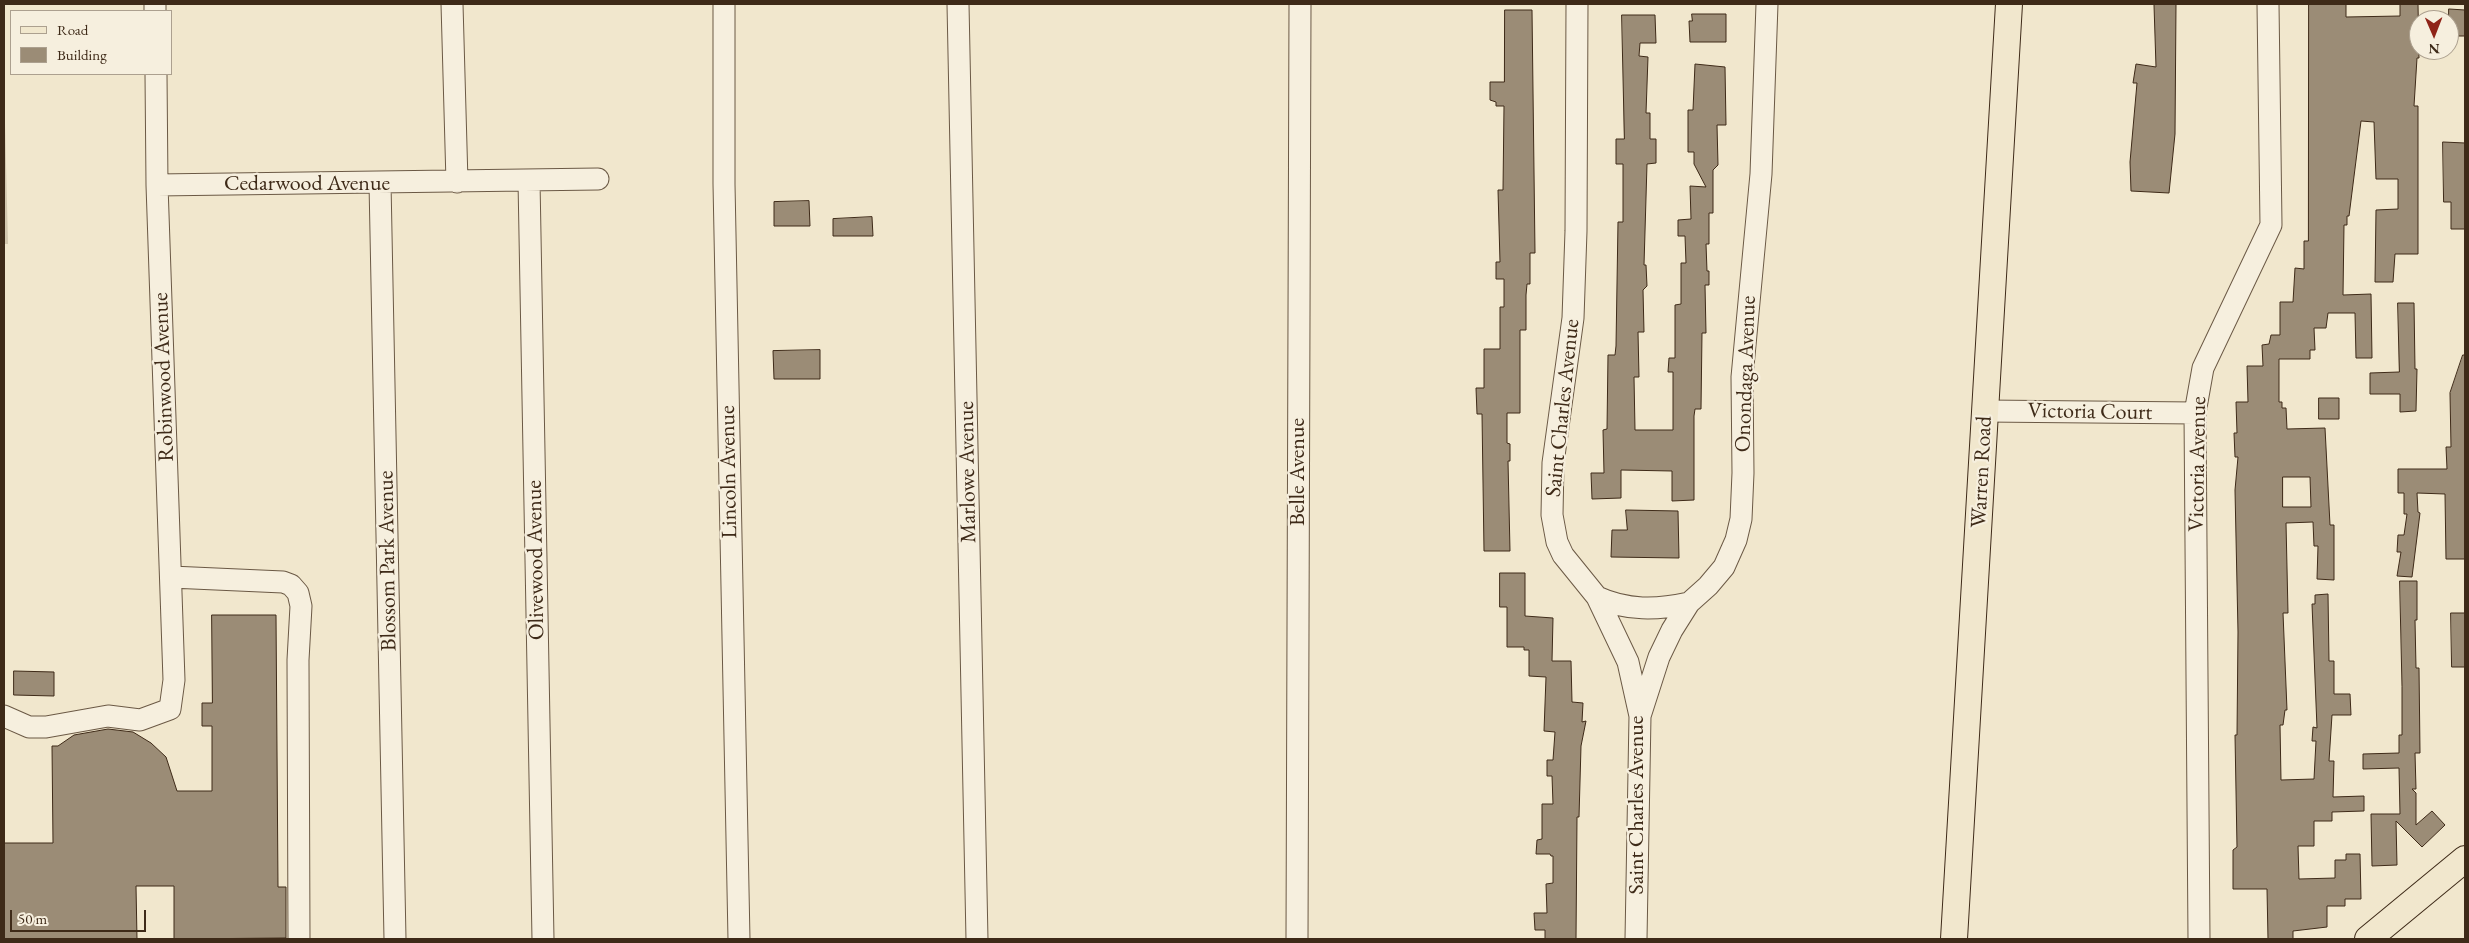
<!DOCTYPE html>
<html>
<head>
<meta charset="utf-8">
<style>
  body { margin:0 }
  #map { position:relative; width:2469px; height:943px; overflow:hidden; background:#f1e7cd; font-family:"EB Garamond",serif }
  canvas { display:block }
  .frame { position:absolute; inset:0; border:5px solid #3e2a18; pointer-events:none }
  .legend { position:absolute; left:10px; top:10px; width:162px; height:65px; box-sizing:border-box; background:#f6efde; border:1px solid #aca08f; margin:0; padding:6px 9px; list-style:none; font-size:15px; color:#3e2a18 }
  .legend li { display:flex; align-items:center; gap:10px; height:25px }
  .legend b { width:25px; border:1px solid #aca08f }
  .north { position:absolute; left:2409px; top:10px; width:50px; height:50px; box-sizing:border-box; background:#f6efde; border:1px solid #aca08f; border-radius:50%; rotate:179deg; font-size:14px; font-weight:700; line-height:20px; text-align:center; color:#3e2a18 }
  .north::after { content:''; display:block; margin:auto; width:18px; height:22px; background:#8f2418; clip-path:polygon(50% 0,100% 100%,50% 72%,0 100%) }
  .scale { position:absolute; left:10px; top:910px; width:136px; height:22px; box-sizing:border-box; border:2px solid #3e2a18; border-top:0; padding-left:6px; font-size:15px; line-height:18px; white-space:nowrap; color:#3e2a18; -webkit-text-stroke:4px #f6efde; paint-order:stroke }
</style>
</head>
<body>
<div id="map">
<canvas width="2469" height="943"></canvas>
<div class="frame"></div>
<ul class="legend">
<li><b style="height:6px;background:#f1e7cd"></b>Road</li>
<li><b style="height:14px;background:#9b8c76"></b>Building</li>
</ul>
<div class="north">N</div>
<div class="scale">50 m</div>
</div>
<script>
const c = document.querySelector('canvas').getContext('2d');
c.lineJoin = 'round';
function fillPath(path, color) { c.fillStyle = color; c.fill(path, 'evenodd'); }
function strokePath(path, color, width, dash) { c.strokeStyle = color; c.lineWidth = width; c.lineCap = dash ? 'butt' : 'round'; c.setLineDash(dash || []); c.stroke(path); }
function drawText(font, color, halo, rows, align = 'center') {
  c.font = font + ' "EB Garamond",serif'; c.lineWidth = 4.5; c.setLineDash([]); c.textBaseline = 'middle'; c.strokeStyle = halo; c.fillStyle = color; for (const [text, x, y, turn = 0] of rows) {
    c.save(); c.translate(x, y); c.rotate((+turn || 0) * Math.PI / 180); c.textAlign = isNaN(turn) ? turn : align; if (halo) c.strokeText(text, 0, 0); c.fillText(text, 0, 0); c.restore();
  }
}
const green = new Path2D(`
  M4,83L8,244H4Z`);
const building = new Path2D(`
  M2159,4H2176L2175,134L2169,193L2131,191L2130,162L2137,83H2133L2136,64L2156,67L2154,5Z
  M2309,4H2346V17L2400,16V4H2418L2419,58H2417L2414,106H2418V254H2395L2393,282H2375L2376,210L2398,209V179H2376L2374,122L2361,121L2349,216H2347V225H2344L2343,295L2371,294L2372,358H2356L2355,313H2328L2326,328H2314L2315,350H2310V359H2279V402H2282V408H2286L2287,429L2325,428L2330,525H2334V580L2317,579L2318,546H2314L2313,522L2286,523L2288,613H2283L2287,710H2285L2283,725H2280L2281,780L2314,779L2316,741H2312L2313,727L2317,728L2312,604H2315V595L2328,594L2329,661H2334V694H2350L2351,715H2332L2329,761H2334L2333,797L2364,796V811L2332,812V821H2314V846H2298L2299,879L2335,878V860H2346V854H2360L2361,899H2345V906H2327V927L2293,931V939H2268L2267,889H2233V850L2237,847L2235,735H2237L2238,632L2235,490L2238,457H2235L2234,433H2237L2236,402H2248L2247,366H2263L2262,345L2269,344L2271,335H2280V302H2293L2295,268L2304,269V241H2308ZM2283,477H2310L2311,507H2283Z
  M2449,9L2465,10V36H2449Z
  M1505,10H1532L1535,253H1530V284H1527L1526,295V330H1520V413H1507V443L1510,444V461H1508L1510,551H1484L1482,414H1477L1476,388H1484V349H1500V307H1504V279H1496V262H1500L1498,190H1503L1504,106H1496V102L1490,100V82H1504Z
  M1692,14H1726V42H1690L1689,21H1692Z
  M1622,15H1655L1656,43H1640L1639,56L1648,57L1646,113H1650V139H1656V163L1647,164L1644,265H1646L1647,286L1643,290L1644,332H1638L1639,377H1634L1635,430H1673V372H1668L1669,358H1675V305L1681,304V263H1686L1685,236H1678V220L1691,219L1690,186L1706,187L1694,164V152H1688V110H1693L1695,64L1725,67L1726,125H1717L1718,165L1713,170V213H1709V244H1706L1707,271H1709V285H1705L1706,333H1702L1701,409H1695L1694,416V500L1672,501V471L1621,470V498L1592,499L1591,473H1604L1603,430L1607,429L1608,355H1615L1616,346L1618,222H1623V164H1616V139H1624Z
  M2443,142L2465,143V229H2451V202H2444Z
  M809,201L810,226H774V202Z
  M872,217L873,236H833V219Z
  M2398,303H2414L2415,369H2417L2416,411L2400,412V394H2370V373L2399,372Z
  M820,350V379H774L773,351Z
  M2463,355H2465V559H2446L2445,494L2417,493L2418,512L2420,513L2412,577L2397,576L2401,552H2397L2398,535H2404L2407,514H2404V493H2398V469H2447L2446,447H2451L2450,393Z
  M2319,398H2339V419H2319Z
  M1626,510L1678,511L1679,558L1611,557L1612,530H1627Z
  M1500,573H1525V616L1553,618L1552,661H1571L1572,702L1583,703L1582,722L1586,721L1581,746L1579,817H1577L1576,939H1545V930H1535L1534,913H1547L1546,884L1553,883V856H1551L1550,854H1536L1537,840L1542,839V804H1553L1552,776H1547V760H1553L1555,732L1544,731L1546,677L1529,676V650H1524V647H1507V607H1500Z
  M2400,581H2417V620H2415L2416,668H2419L2420,753H2415L2416,789H2412L2416,793V825L2432,811L2445,825L2422,847L2396,821L2397,865L2372,866L2371,814H2400L2399,768L2363,769V754L2399,753V735H2402V687Z
  M2451,613H2465V667H2452Z
  M212,615H276L278,887H286V938L174,939V886H136L137,939H4V843H53L52,746H58L74,735L108,729L133,732L151,743L166,757L177,791H212V726H202V703H212Z
  M14,671L54,672V696L14,695Z`);
const minor = new Path2D(`
  M155,4V11
  M452,4L457,182
  M724,4V184L739,939
  M958,4L977,939
  M1577,4L1576,231L1573,318L1553,463L1552,515L1557,542L1563,555L1597,597L1628,662L1640,716L1636,939
  M529,181L543,939
  M380,183L395,939
  M157,185L598,179
  M1985,411L2195,413
  M171,577L283,582L291,585L298,593L301,606L298,660L299,939
  M1597,597C1627,611 1657,610 1689,603
  M4,716L29,727H46L108,716L140,720L170,709L174,680L157,185L156,74
  M1640,716L1659,657L1672,630L1689,603L1708,586L1724,567L1736,540L1741,519L1743,473L1742,377L1761,174L1767,4
  M1297,939L1300,4
  M2199,939L2195,413L2203,368L2271,225L2268,4`);
const major = new Path2D(`
  M1954,939L2009,4
  M2368,939L2465,859`);
const streetNames = [
  ["Cedarwood Avenue",307,184],
  ["Onondaga Avenue",1746,374,-88],
  ["Robinwood Avenue",164,377,-92],
  ["Saint Charles Avenue",1563,408,-84],
  ["Victoria Court",2090,412,1],
  ["Victoria Avenue",2198,464,-89],
  ["Lincoln Avenue",729,472,-91],
  ["Marlowe Avenue",968,472,-91],
  ["Belle Avenue",1298,472,-90],
  ["Warren Road",1982,472,-87],
  ["Olivewood Avenue",536,560,-91],
  ["Blossom Park Avenue",388,561,-91],
  ["Saint Charles Avenue",1637,805,-90]
];
fillPath(green, '#d3c7ae');
fillPath(building, '#9b8c76');
strokePath(building, '#3e2a18', 1);
strokePath(minor, '#6b5945', 23);
strokePath(major, '#3e2a18', 28);
strokePath(minor, '#f6efde', 21);
strokePath(major, '#f1e7cd', 26);
drawText('22px', '#3e2a18', '#f6efde', streetNames);
</script>
</body>
</html>
